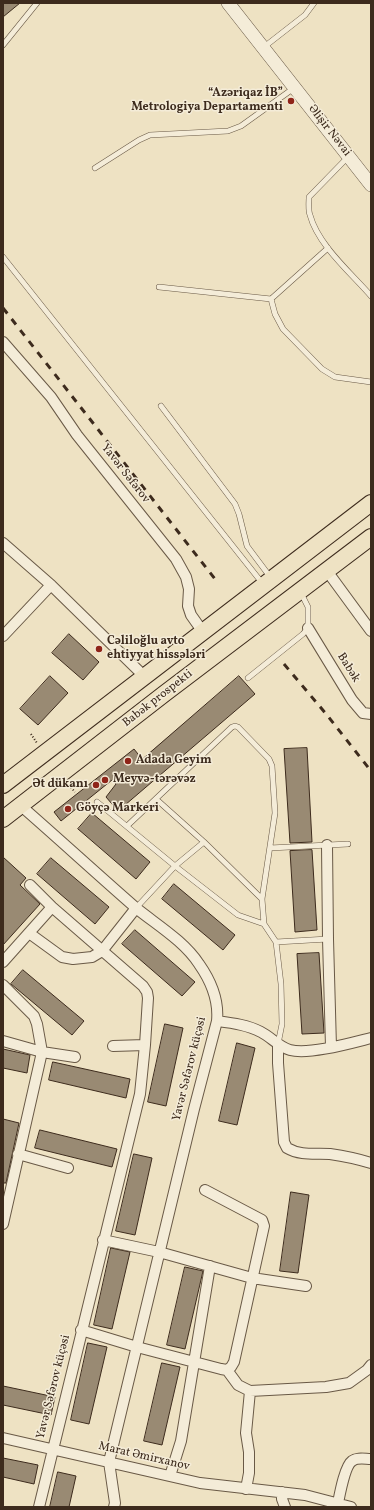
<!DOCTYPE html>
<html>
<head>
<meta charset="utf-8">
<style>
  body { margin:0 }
  #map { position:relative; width:374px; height:1510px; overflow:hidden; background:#eee2c3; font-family:Vollkorn,serif }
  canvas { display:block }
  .frame { position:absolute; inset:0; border:4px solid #3d2b1d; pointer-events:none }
</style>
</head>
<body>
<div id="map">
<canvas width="374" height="1510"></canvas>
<div class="frame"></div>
</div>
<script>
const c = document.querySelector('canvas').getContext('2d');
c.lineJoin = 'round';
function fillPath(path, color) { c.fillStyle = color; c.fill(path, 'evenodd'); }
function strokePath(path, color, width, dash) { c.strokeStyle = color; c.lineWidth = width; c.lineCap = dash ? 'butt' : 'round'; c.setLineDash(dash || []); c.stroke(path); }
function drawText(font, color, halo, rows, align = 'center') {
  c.font = font + ' Vollkorn,serif'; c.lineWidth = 3; c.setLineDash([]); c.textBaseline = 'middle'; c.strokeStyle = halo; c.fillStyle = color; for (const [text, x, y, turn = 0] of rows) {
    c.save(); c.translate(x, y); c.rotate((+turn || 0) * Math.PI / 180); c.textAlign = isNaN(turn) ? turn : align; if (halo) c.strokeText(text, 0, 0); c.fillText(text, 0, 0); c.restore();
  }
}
const building = new Path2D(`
  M3,3H20L3,17Z
  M69,634L99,662L83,680L52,653Z
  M50,676L68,693L38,725L20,709Z
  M239,676L255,694L118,811L106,797L116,784L112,780L61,821L54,812L134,749L142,759Z
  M307,748L312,842L290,843L284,749Z
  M92,813L150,862L136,879L78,829Z
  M312,850L317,930L295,932L290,851Z
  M3,857L26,878L20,885L40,904L3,945Z
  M51,858L109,907L95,924L37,874Z
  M174,884L235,935L223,950L162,899Z
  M135,930L195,982L182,996L122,944Z
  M319,953L324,1033L302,1034L297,954Z
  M23,970L84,1021L72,1035L11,984Z
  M165,1024L183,1028L166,1106L148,1102Z
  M237,1043L255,1048L237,1125L219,1121Z
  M3,1049L30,1055L27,1073L3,1068Z
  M53,1062L130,1079L126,1098L49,1080Z
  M3,1119L19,1123L6,1183H3Z
  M40,1130L117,1149L112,1167L35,1148Z
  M134,1154L152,1158L135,1235L116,1231Z
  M291,1192L309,1195L298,1273L280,1271Z
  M111,1248L130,1252L112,1329L94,1325Z
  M185,1267L203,1271L185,1349L167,1345Z
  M88,1343L107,1347L89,1424L71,1420Z
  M162,1363L180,1367L162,1445L144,1441Z
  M3,1386L55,1397L51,1415L3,1405Z
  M3,1458L38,1465L34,1484L3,1477Z
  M58,1472L76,1476L69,1507H50Z`);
const path = new Path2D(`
  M31,734L37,743
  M69,785L75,792`);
const service = new Path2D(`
  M3,45L37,3
  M264,47L305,15L314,3
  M348,157L309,197C309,202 308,210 310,215C318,245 351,273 371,296
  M95,168L139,140L150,135L228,131L241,126L294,88
  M3,257L263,584
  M159,287L271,299L328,248
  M271,299L275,314L283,329L322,369L335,377L371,382
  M161,406L235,504L239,514L247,546L271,578
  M248,678L303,634L308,628V607L301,593
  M156,799L204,842L262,899
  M97,802L175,866L238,915L264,924L262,899L275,813L272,766L269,759L238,727L235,726L232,727L127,826
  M270,848L348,844
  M136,908L175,866L204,842
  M264,924L276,942L281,984L282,1024L278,1044
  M276,942L328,939`);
const minor = new Path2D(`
  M3,342L51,397L77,435L176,559L186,577L189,589L188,606L191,615L203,632
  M3,543L51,585L145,677
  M327,571L371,631
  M308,628L352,700L363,713L371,714
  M3,636L51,585
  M20,805C59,839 97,874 136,908C157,925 184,941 199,964C211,981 219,1000 217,1021L194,1109L109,1462L115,1503L114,1507
  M327,845L328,939L331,1047
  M30,885L52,907L143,986L147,992L148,998L145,1045L140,1094L39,1507
  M29,933L62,957L73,959L92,957L102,951L136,908
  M3,962L52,907
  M3,985L34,1016L37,1024L42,1052L75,1057
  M217,1021C232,1023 248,1025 261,1032C271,1037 279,1047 290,1050C309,1055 351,1043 371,1038
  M3,1041L42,1052L3,1224
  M278,1044V1063L284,1142L287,1148C301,1156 315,1153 330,1154C344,1156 358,1159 371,1163
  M113,1046L145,1045
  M18,1154L68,1168
  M103,1240L159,1252L252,1278L306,1286
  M81,1330L137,1347L221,1369L227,1370L231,1367L234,1362L264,1226L262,1220L205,1190
  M227,1370L238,1385L250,1391L326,1387L349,1383L367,1370L371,1365
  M3,1438L200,1483L305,1495L351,1507
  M170,1476L181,1441L210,1266
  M246,1489L249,1473V1452L246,1433L250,1391
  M282,1492V1499L285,1507
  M338,1503C340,1493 345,1466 352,1461C357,1457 365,1459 371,1459`);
const tertiary = new Path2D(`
  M228,3L371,185`);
const primary = new Path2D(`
  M3,785L371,503
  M3,819L164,694L371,537`);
const rail = new Path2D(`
  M3,308L215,579
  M284,664L327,715L371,771`);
const markers = [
  [291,101,4,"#8f2418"],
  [99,649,4,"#8f2418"],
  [128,761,4,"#8f2418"],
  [105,780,4,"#8f2418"],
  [96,785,4,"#8f2418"],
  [68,809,4,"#8f2418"]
];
const poiNames = [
  ["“Azəriqaz İB”",283,94,"right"],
  ["Metrologiya Departamenti",283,108,"right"],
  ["Cəliloğlu avto",107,642],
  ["ehtiyyat hissələri",107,656],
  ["Adada Geyim",136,761],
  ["Meyvə-tərəvəz",113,780],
  ["Ət dükanı",88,785,"right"],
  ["Göyçə Markeri",76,809]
];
const streetNames = [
  ["Əlişir Nəvai",329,131,52],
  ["Yavər Səfərov",125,474,52],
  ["Babək",348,668,58],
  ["Babək prospekti",158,699,-38],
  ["Yavər Səfərov küçəsi",190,1069,-76],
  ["Yavər Səfərov küçəsi",54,1387,-76],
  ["Marat Əmirxanov",144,1457,13]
];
fillPath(building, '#998a73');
strokePath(building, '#3d2b1d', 1);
strokePath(service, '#695946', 6);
strokePath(minor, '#695946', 12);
strokePath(tertiary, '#695946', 14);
strokePath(primary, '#3d2b1d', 18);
strokePath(path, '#3d2b1d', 2, [1, 2]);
strokePath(service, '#f4ecd8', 5);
strokePath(minor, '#f4ecd8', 10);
strokePath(tertiary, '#f4ecd8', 13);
strokePath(primary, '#eee2c3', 16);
strokePath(rail, '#3d2b1d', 3, [7, 7]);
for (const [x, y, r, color] of markers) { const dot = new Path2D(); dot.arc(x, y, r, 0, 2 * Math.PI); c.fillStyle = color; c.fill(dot); strokePath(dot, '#f4ecd8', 1.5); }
drawText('bold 12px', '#3d2b1d', '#f4ecd8', poiNames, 'left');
drawText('12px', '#3d2b1d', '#f4ecd8', streetNames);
</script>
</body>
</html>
